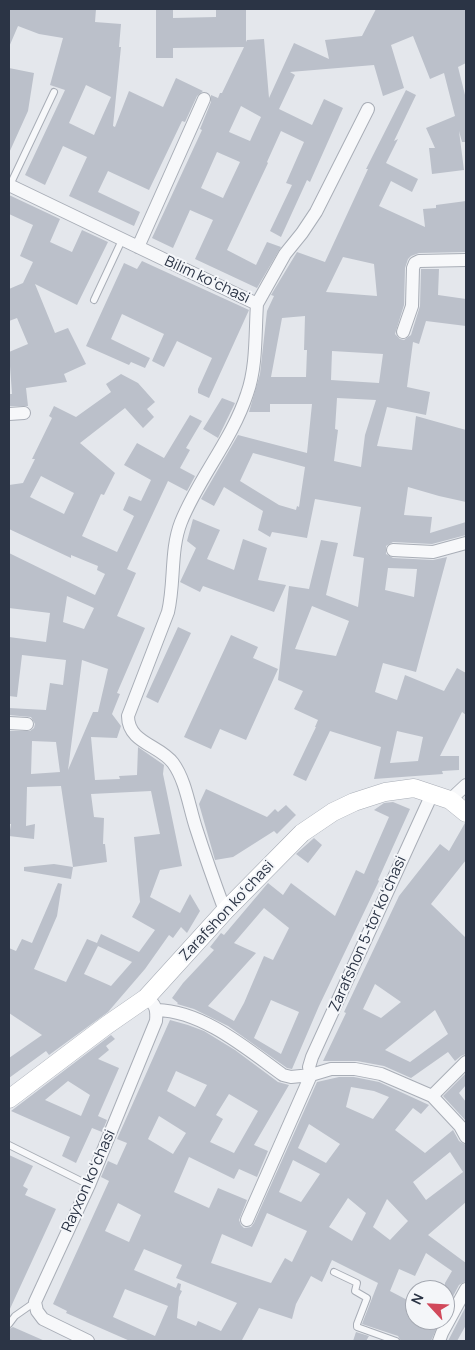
<!DOCTYPE html>
<html>
<head>
<meta charset="utf-8">
<style>
  body { margin:0 }
  #map { position:relative; width:475px; height:1350px; overflow:hidden; background:#e4e7ec; font-family:Manrope,sans-serif }
  canvas { display:block }
  .frame { position:absolute; inset:0; border:10px solid #2b3445; pointer-events:none }
  .north { position:absolute; left:405px; top:1280px; width:50px; height:50px; box-sizing:border-box; background:#f4f6f9; border:1px solid #a4a8b1; border-radius:50%; rotate:295deg; font-size:14px; font-weight:700; line-height:20px; text-align:center; color:#2b3445 }
  .north::after { content:''; display:block; margin:auto; width:18px; height:22px; background:#d1495b; clip-path:polygon(50% 0,100% 100%,50% 72%,0 100%) }
</style>
</head>
<body>
<div id="map">
<canvas width="475" height="1350"></canvas>
<div class="frame"></div>
<div class="north">N</div>
</div>
<script>
const c = document.querySelector('canvas').getContext('2d');
c.lineJoin = 'round';
function fillPath(path, color) { c.fillStyle = color; c.fill(path, 'evenodd'); }
function strokePath(path, color, width, dash) { c.strokeStyle = color; c.lineWidth = width; c.lineCap = dash ? 'butt' : 'round'; c.setLineDash(dash || []); c.stroke(path); }
function drawText(font, color, halo, rows, align = 'center') {
  c.font = font + ' Manrope,sans-serif'; c.lineWidth = 4; c.setLineDash([]); c.textBaseline = 'middle'; c.strokeStyle = halo; c.fillStyle = color; for (const [text, x, y, turn = 0] of rows) {
    c.save(); c.translate(x, y); c.rotate((+turn || 0) * Math.PI / 180); c.textAlign = isNaN(turn) ? turn : align; if (halo) c.strokeText(text, 0, 0); c.fillText(text, 0, 0); c.restore();
  }
}
const building = new Path2D(`
  M9,9H96L95,22L121,24L119,47H121L113,126L115,127L129,91L163,107L176,78L203,91L197,96L185,122L182,121L149,190L108,171L98,192L140,212L134,226L69,196L87,157L63,146L45,185L25,175L65,90L50,85L63,38L39,34L18,26L9,47ZM86,85L111,97L94,135L69,123Z
  M156,9H173V18L216,17V9H246V42L247,40L264,39L269,98L294,43L329,59L325,40L362,36L376,9H466V63L458,67L466,99V142H462L459,131L464,170L432,174L429,148H435L426,128L455,116L444,73L430,79L413,36L391,45L404,88L383,96L374,65L290,72L295,75L279,109L312,125L324,99L343,108L310,182L307,180L281,237L270,231L292,185L286,183L304,142L281,131L267,162L268,163L227,250L256,265L267,242L281,247L257,288L195,259L213,220L190,210L173,248L152,238L202,130L200,129L211,102V95L218,98L220,93H222L244,47L173,48V58H156ZM241,106L261,117L250,141L229,132ZM217,152L240,162L223,198L201,188Z
  M9,68L34,73L28,111L9,153Z
  M406,90L416,95L394,141L398,139L386,163L418,179L412,192L391,181L379,206L425,227L423,209L436,208V205L466,201V252L419,253L411,256L408,259L405,268L404,305L395,334L400,339L404,340L411,335L420,306L421,269H439L438,295L466,299V326L426,321L419,344L413,342L407,387L430,392L426,415L387,407L377,446L412,450L416,416L466,430V502L439,496L408,487L404,515L432,517L430,533L466,522V535L432,544L393,542L386,546V554L393,558L433,560L447,557L416,672L383,663L375,692L397,700L405,675L444,691L457,668L466,673V715L462,712L440,756H459V770L442,771L443,774L374,779L381,747L330,731L306,781L293,775L316,727H315L318,720L294,709L303,691L278,680L289,586L309,589L321,540L338,543L326,595L358,607L364,558L353,556L361,507L315,499L307,538L272,532L270,537L258,530L263,511L224,487L214,506L201,499L238,435L307,453L312,404H270V412H249L260,374L267,311L274,296L271,295L297,252L325,262L368,169H366ZM343,257L374,264L377,296L326,292ZM305,316L304,350H307L306,377H271L282,318ZM332,351L383,354L379,383L331,380ZM337,398L376,400L365,435L361,467L334,461L338,430L335,429ZM253,453L305,467L299,507L297,506L296,510L279,505L240,481ZM388,568L417,569L414,597L385,590ZM312,606L349,621L336,656L295,649ZM397,731L423,737L418,761L390,763Z
  M9,195L60,219L50,242L72,252L82,230L108,242L77,305L35,284L55,333L68,328L86,364L64,374L67,382L26,388L28,406H9V394H12L9,352L28,344L17,318L9,321V289L23,283L33,262L20,256L33,225L9,214Z
  M142,261L249,310L209,398L198,393V389L212,358L177,341L164,367L152,361L164,334L122,314L111,339L150,358L145,368L131,362L129,365L86,346L124,263L137,269Z
  M121,374L138,383L155,402L147,409L154,417L143,428L125,408L80,443L115,473L104,495L101,494L82,536L117,552L134,516L123,510L129,496L141,501L151,480L124,465L137,443L164,458L190,415L202,421L186,448L190,450L180,468L195,476L187,491L168,481L127,569L136,573L117,616L145,628L117,693L120,694L112,714L121,726L117,738L91,737L95,780L120,779L119,776L137,775L138,747L164,765L163,774L182,866L160,870L150,897L180,913L190,894L200,911L187,933L181,927L173,938L169,935L145,969L108,1012L49,1055L46,1051L9,1078V1058L42,1035L9,1013V948L16,951L22,939L32,943L58,883L62,884L57,916L34,969L66,982L87,939L97,943L101,934L139,952L155,930L132,917L140,902L134,837L160,834L151,791L91,794L94,817L104,818L103,844H105L107,862L73,867L61,786L27,787L26,826L35,824L34,839L9,836L11,824H9V731H30L34,728L35,724L31,717L9,715V708L46,710L50,683L63,685L66,660L22,655L17,697L9,696V637L46,642L50,613L9,608V553L95,595L105,574L97,570L98,566L71,555V558L9,529V485L23,483L35,459H32L52,418L49,416L54,406L76,417L111,392L106,384ZM41,476L74,493L64,514L30,497ZM67,596L94,608L84,629L63,622ZM82,660L108,669L98,712H93L68,770ZM32,741L56,742L60,772L31,774ZM98,946L132,962L111,986L84,974Z
  M222,398L235,403L218,438L203,429Z
  M193,519L220,530L207,559L234,570L243,539L267,548L258,580L286,585L274,612L203,586L200,592L180,582L196,548L187,541Z
  M178,627L191,633L158,703L146,697Z
  M231,635L258,647L253,658L278,669L246,740L220,729L211,749L184,737Z
  M206,789L267,817L275,809L278,812L286,805L296,815L277,834L274,831L233,857L215,860L199,804Z
  M393,802L410,809L378,880L379,881L319,1006L292,1069L287,1068L228,1026L194,1009L177,1004L178,1003L172,998L183,983L214,950L210,947L221,933L224,935L268,883L283,895L291,883L335,916L356,870L364,874L389,817L374,810L384,803ZM264,908L289,928L273,960L264,956L244,1003L234,1021L208,1006L256,953L234,943ZM271,1000L299,1012L281,1054L254,1038Z
  M465,823H466V860L431,904L466,938V1054L461,1056L455,1061L448,1052L411,1078L384,1066L357,1061H323L346,1013L344,1012L399,896L440,844L449,851ZM375,984L401,1002L381,1018L363,1009ZM435,1010L448,1034L410,1062L385,1050Z
  M314,838L322,845L308,863L296,854Z
  M54,864L73,867L71,879L24,871V867Z
  M170,1020L188,1025L204,1031L235,1050L278,1082L289,1085L254,1145L268,1151L257,1177L239,1169L234,1179L189,1157L174,1192L209,1208L218,1188L247,1200L239,1220L241,1225L244,1228L251,1227L254,1223L317,1082L339,1077H354L379,1082L429,1105L421,1114L413,1108L395,1130L425,1153L453,1130L459,1141L466,1145V1202L428,1235L466,1263V1281L459,1285L445,1311V1283L452,1271L426,1253L415,1276L399,1269L390,1291L415,1304V1320H440L431,1341H401L398,1336L362,1324L378,1283L332,1260L322,1282L311,1276L296,1304L292,1319L259,1308L242,1340L244,1341H130L66,1313L67,1311L53,1304L109,1181L101,1177L108,1161L117,1165L127,1143L117,1139ZM176,1071L207,1085L195,1107L167,1091ZM351,1087L374,1091L389,1097L373,1119L346,1107ZM229,1094L258,1111L234,1153L210,1142L223,1119L216,1115ZM159,1116L186,1133L173,1154L148,1139ZM309,1124L340,1144L326,1163L298,1148ZM450,1152L463,1172L426,1200L413,1182ZM293,1160L320,1174L301,1202L279,1192ZM348,1198L366,1213L352,1241L329,1227ZM387,1199L408,1221L390,1240L373,1227ZM118,1203L141,1215L129,1242L105,1231ZM267,1213L307,1231L292,1262L285,1258L271,1283L211,1263L222,1234L252,1247ZM144,1249L182,1265L176,1278L237,1303L221,1331L198,1321L196,1326L177,1318L179,1297L182,1291L180,1290L181,1284L178,1283L176,1288L134,1270ZM125,1289L168,1306L155,1336L113,1317Z
  M111,1035L115,1039L106,1046L109,1050L98,1059L119,1068L98,1116L107,1120L102,1132L92,1128L76,1163L62,1156L70,1137L11,1111ZM68,1081L90,1095L81,1116L45,1100Z
  M466,1073V1085L459,1093L466,1102V1121L443,1096Z
  M9,1155L33,1166L23,1186L28,1189L25,1195L56,1209L9,1311Z
  M465,1308L466,1325L457,1341H448Z
  M13,1327L45,1341H9V1329Z
  M356,1332L369,1336L366,1341H353Z`);
const lane = new Path2D(`
  M10,185L54,92
  M94,300L122,240
  M9,1145L89,1185
  M334,1272L355,1282L357,1283L355,1291L367,1298L357,1324V1327L396,1341
  M9,1324L15,1316L35,1302`);
const street = new Path2D(`
  M9,185L257,304L285,254L302,233L316,212L368,109
  M138,247L204,99
  M403,332L412,306L413,268L415,263L419,261L466,260
  M9,414L24,413
  M393,550L433,552L466,543
  M9,723L27,724
  M450,800L466,785
  M225,911C215,884 205,856 196,828C189,807 186,781 173,763C160,745 128,743 128,716L168,612C175,583 170,550 181,522C199,477 232,440 247,394C257,366 255,333 257,304
  M157,1010C203,1011 247,1049 283,1075L291,1077L311,1075L331,1069H355L381,1074L432,1096L460,1126L466,1137
  M432,1096L466,1062
  M247,1220L311,1075L309,1067L312,1057L432,794
  M88,1341L43,1319L37,1311L35,1302L89,1185L156,1021C157,1010 156,1004 146,998
  M439,1341L442,1333L466,1289`);
const secondary = new Path2D(`
  M9,1099L107,1025L146,998L225,911L302,833L333,812L354,802L385,792L414,788L450,800L466,813`);
const streetNames = [
  ["Bilim koʻchasi",207,280,25],
  ["Zarafshon koʻchasi",227,911,-47],
  ["Zarafshon 5-tor koʻchasi",368,934,-66],
  ["Rayxon koʻchasi",89,1181,-66]
];
fillPath(building, '#bbc0ca');
strokePath(lane, '#a9aeb7', 8);
strokePath(street, '#a9aeb7', 14);
strokePath(secondary, '#a9aeb7', 19);
strokePath(lane, '#f7f8fa', 6);
strokePath(street, '#f7f8fa', 12);
strokePath(secondary, '#fff', 18);
drawText('15px', '#2b3445', '#f4f6f9', streetNames);
</script>
</body>
</html>
